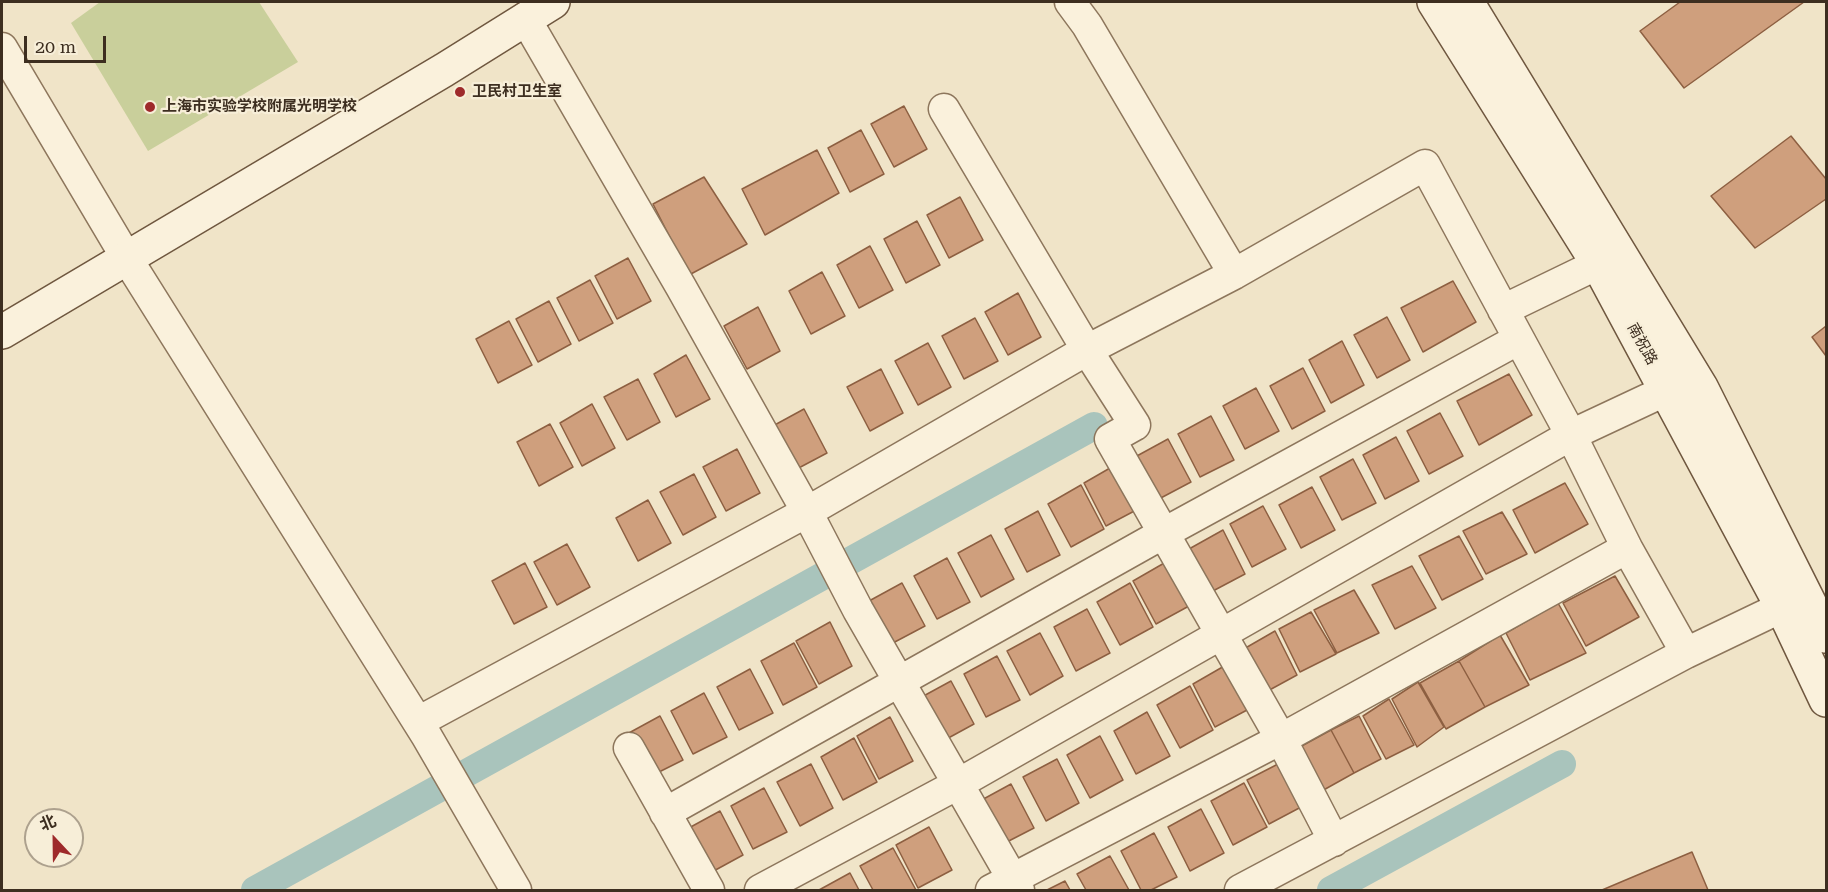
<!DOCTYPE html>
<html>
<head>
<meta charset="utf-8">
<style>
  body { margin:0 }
  #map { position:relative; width:1828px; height:892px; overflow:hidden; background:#f0e4c8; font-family:"Roboto Serif","Noto Sans SC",serif }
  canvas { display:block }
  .frame { position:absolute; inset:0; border:3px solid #3d2e20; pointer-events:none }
  .north { position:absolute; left:24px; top:808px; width:60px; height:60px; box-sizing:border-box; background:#f7eed8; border:2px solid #ada18e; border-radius:50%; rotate:338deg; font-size:16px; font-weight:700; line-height:24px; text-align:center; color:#3d2e20 }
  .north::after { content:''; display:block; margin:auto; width:21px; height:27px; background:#9e2a2b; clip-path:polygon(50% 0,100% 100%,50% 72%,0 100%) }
  .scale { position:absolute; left:24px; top:36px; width:82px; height:27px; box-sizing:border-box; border:3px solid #3d2e20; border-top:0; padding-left:8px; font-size:18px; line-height:21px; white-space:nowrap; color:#3d2e20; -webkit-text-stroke:4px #f7eed8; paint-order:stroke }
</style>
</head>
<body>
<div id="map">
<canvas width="1828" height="892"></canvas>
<div class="frame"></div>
<div class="north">北</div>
<div class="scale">20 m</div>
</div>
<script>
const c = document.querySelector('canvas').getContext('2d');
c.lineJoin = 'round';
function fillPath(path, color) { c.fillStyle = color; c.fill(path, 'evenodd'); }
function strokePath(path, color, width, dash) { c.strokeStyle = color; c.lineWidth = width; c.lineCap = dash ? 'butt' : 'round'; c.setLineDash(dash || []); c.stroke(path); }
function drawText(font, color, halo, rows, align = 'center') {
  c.font = font + ' "Roboto Serif","Noto Sans SC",serif'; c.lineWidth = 4.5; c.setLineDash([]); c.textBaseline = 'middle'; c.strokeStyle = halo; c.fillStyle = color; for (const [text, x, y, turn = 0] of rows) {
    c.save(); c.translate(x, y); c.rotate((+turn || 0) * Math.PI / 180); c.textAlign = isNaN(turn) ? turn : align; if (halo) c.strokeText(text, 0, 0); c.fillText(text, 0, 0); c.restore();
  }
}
const green = new Path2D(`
  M100,2H259L298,62L148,151L71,23Z`);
const canal = new Path2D(`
  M255,890L1094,426
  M1331,890L1562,764`);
const building = new Path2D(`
  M1680,2H1804L1684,88L1640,31Z
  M904,106L927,149L894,167L871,124Z
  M861,130L884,174L850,192L828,148Z
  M1791,136L1826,179V199L1755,248L1711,196Z
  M817,150L839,193L765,235L742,189Z
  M704,177L747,244L689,275L653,204Z
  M960,197L983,240L949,258L927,215Z
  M917,221L940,265L906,283L884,239Z
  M870,246L893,290L859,308L837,265Z
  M628,258L651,301L617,319L595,276Z
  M822,272L845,316L811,334L789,291Z
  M590,280L613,323L579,341L557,298Z
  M1453,281L1476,322L1423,352L1401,308Z
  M1018,293L1041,337L1008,355L985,312Z
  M549,301L571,344L538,362L516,319Z
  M758,307L780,351L747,369L724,326Z
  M1387,317L1410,360L1377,378L1354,335Z
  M975,318L998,361L964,379L942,336Z
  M509,321L532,365L498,383L476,339Z
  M1826,326V356L1812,337Z
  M1342,341L1364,385L1331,403L1309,360Z
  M928,343L951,387L918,405L895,361Z
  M686,355L710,399L676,417L654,374Z
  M1303,368L1325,411L1292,429L1270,386Z
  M881,369L903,413L870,431L847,387Z
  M1509,374L1532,415L1479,445L1457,401Z
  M638,379L660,422L627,440L604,397Z
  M1256,388L1279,431L1245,449L1223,406Z
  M592,404L615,448L582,466L560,423Z
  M804,409L827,453L793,471L771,427Z
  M1440,413L1463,456L1429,474L1407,431Z
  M1211,416L1234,460L1200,477L1178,434Z
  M550,424L573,467L539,486L517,442Z
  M1396,437L1419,481L1385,499L1363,455Z
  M1168,439L1191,482L1157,500L1135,457Z
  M737,449L760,493L726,511L703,467Z
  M1353,459L1376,503L1342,520L1320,477Z
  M1117,464L1140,508L1106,526L1084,483Z
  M694,474L716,517L683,535L660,492Z
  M1565,483L1588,524L1535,553L1513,510Z
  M1081,485L1104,529L1071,547L1048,504Z
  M1312,487L1335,530L1301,548L1279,505Z
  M648,500L671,543L638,561L616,518Z
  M1263,506L1286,549L1252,567L1230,524Z
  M1038,511L1060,555L1027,572L1005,529Z
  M1502,512L1527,554L1486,574L1463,531Z
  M1223,530L1245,574L1211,592L1189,549Z
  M991,535L1014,579L981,597L958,553Z
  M1459,536L1483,579L1442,600L1419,556Z
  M567,544L590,587L557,605L534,562Z
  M947,558L970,602L937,619L914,576Z
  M1166,562L1189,606L1156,624L1133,581Z
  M525,563L547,607L514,624L492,581Z
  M1412,566L1436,608L1395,629L1372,585Z
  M1615,576L1639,617L1586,646L1563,603Z
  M902,583L925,626L891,644L869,601Z
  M1130,583L1153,627L1120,645L1097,602Z
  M1354,590L1379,633L1337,653L1314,610Z
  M1558,603L1586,653L1530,680L1506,633Z
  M1087,609L1110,653L1076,671L1054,627Z
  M1311,612L1336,654L1300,672L1279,629Z
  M830,622L852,666L819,684L796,641Z
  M1275,631L1297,675L1264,693L1242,650Z
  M1040,633L1063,676L1030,695L1007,651Z
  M1500,635L1529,685L1485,707L1459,661Z
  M794,643L817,687L783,705L761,661Z
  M997,656L1020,700L986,717L964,674Z
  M1459,661L1485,707L1446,729L1420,683Z
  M1226,665L1249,709L1215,727L1193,684Z
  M750,669L773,713L739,730L717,687Z
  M951,681L974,724L941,742L918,699Z
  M1418,682L1444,727L1417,747L1392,699Z
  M1190,686L1213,730L1180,748L1157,705Z
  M704,693L727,737L693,754L671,711Z
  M1389,699L1414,745L1386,759L1363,716Z
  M1147,712L1170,756L1136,774L1114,731Z
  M660,716L683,760L649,777L627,734Z
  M1359,716L1381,759L1354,773L1331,730Z
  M890,717L913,761L879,779L857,736Z
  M1331,730L1354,773L1320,792L1298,748Z
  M1100,736L1123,780L1090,798L1067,755Z
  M854,738L877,782L843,800L821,757Z
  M1057,759L1079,803L1046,821L1023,777Z
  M1280,763L1303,806L1269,824L1247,780Z
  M811,764L833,808L800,826L777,782Z
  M1244,783L1267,827L1233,845L1211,801Z
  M1011,784L1034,828L1001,845L978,802Z
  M764,788L787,832L753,849L731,806Z
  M1201,809L1224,853L1190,871L1168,827Z
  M720,811L743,855L710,873L687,829Z
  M929,827L952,870L918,888L896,845Z
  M1154,833L1177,877L1151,890H1141L1121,851Z
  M893,848L916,890H873L860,866Z
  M1692,852L1708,890H1602Z
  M1110,856L1129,890H1086L1077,874Z
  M850,873L859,890H819Z
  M1065,881L1070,890H1047Z`);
const street = new Path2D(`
  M1070,2L1087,25L1234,274L1087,350L1135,425L1110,439L1281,739L1334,841
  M525,18L681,287L807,512L858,610L1019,890
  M2,48L126,257L426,735L516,890
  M1234,274L1425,165L1571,435L1627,548
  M1503,310L1598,264
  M418,722L807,512L1087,350L944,109
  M629,748L709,890
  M665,813L1164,533L1519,339
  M760,890L958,784L1571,435L1667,390
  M991,890L1281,739L1627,548L1686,653
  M1240,890L1686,653L1782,607`);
const secondary = new Path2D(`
  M1434,2L1598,264L1782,607L1826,700
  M1467,2L1701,387L1826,636
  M2,332L444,70L553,2`);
const markers = [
  [460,92,6,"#9e2a2b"],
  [150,107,6,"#9e2a2b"]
];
const poiNames = [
  ["卫民村卫生室",472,92],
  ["上海市实验学校附属光明学校",162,107]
];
const streetNames = [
  ["南祝路",1642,344,61]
];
fillPath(green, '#c9cf9b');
strokePath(canal, '#a9c4bc', 28);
fillPath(building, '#cf9f7d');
strokePath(building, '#8d5f41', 1.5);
strokePath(street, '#8d765c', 33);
strokePath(secondary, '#6f573f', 36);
strokePath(street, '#faf1dc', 30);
strokePath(secondary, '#faf1dc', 33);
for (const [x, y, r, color] of markers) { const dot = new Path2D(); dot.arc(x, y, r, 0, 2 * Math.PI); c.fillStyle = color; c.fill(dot); strokePath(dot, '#f7eed8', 2); }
drawText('bold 15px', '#3d2e20', '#f7eed8', poiNames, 'left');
drawText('15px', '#3d2e20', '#f7eed8', streetNames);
</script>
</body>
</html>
